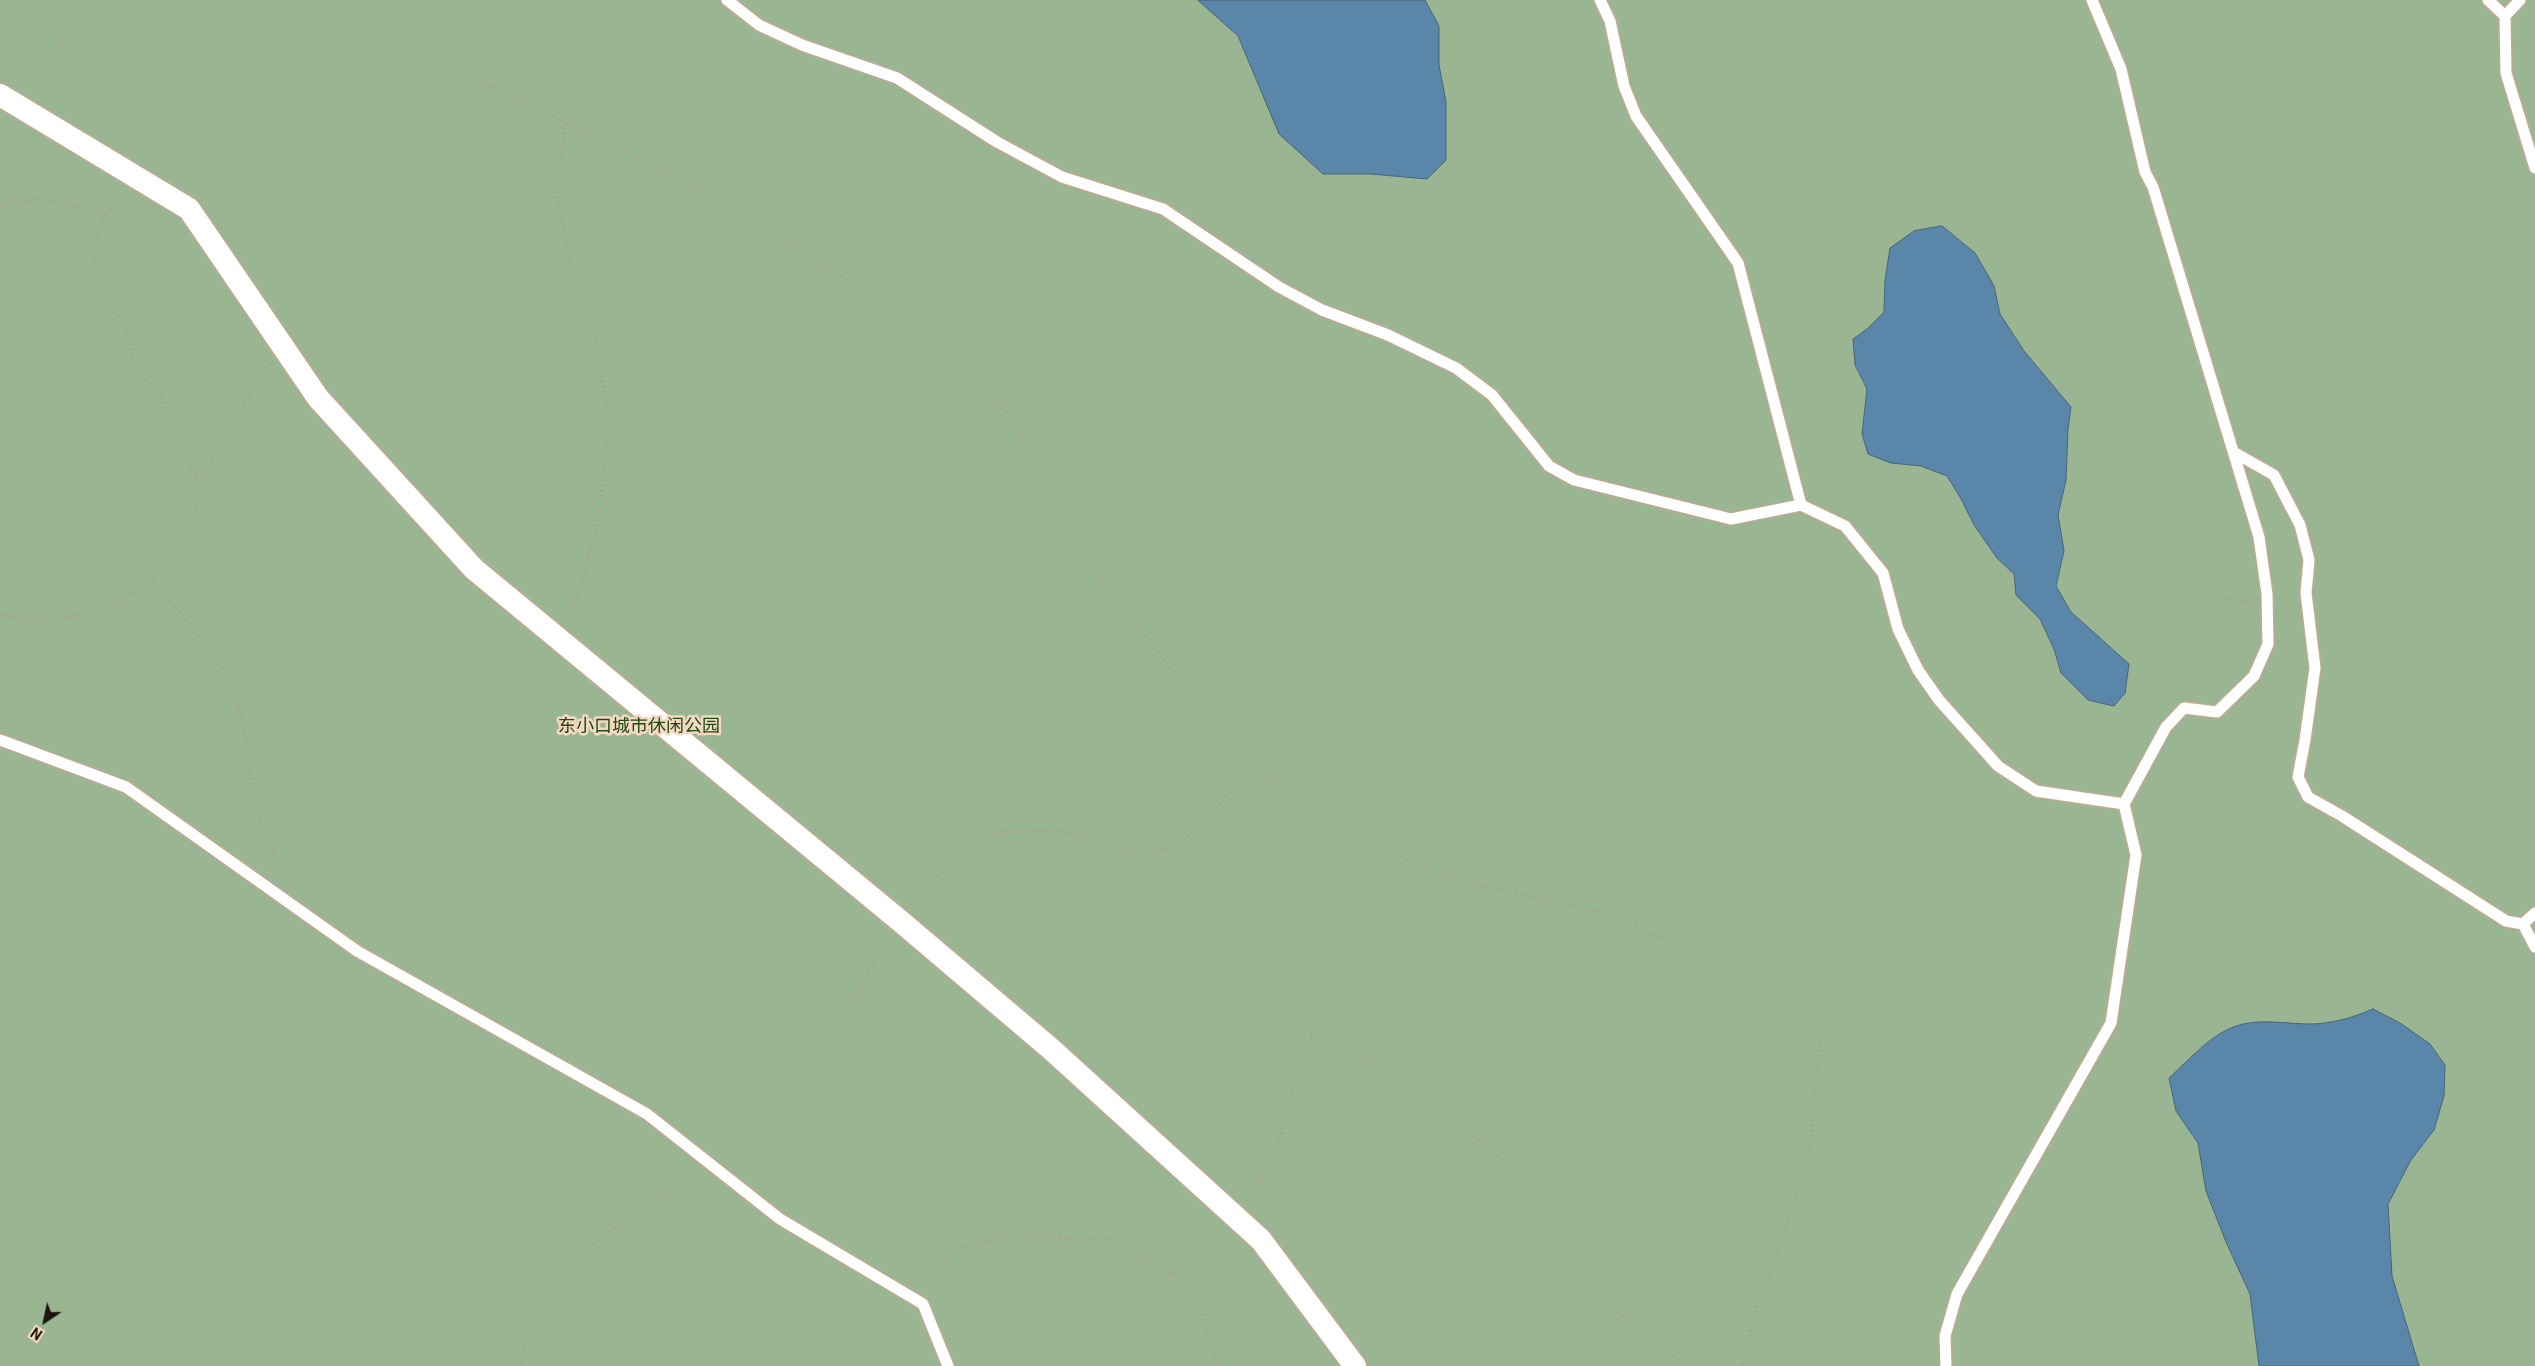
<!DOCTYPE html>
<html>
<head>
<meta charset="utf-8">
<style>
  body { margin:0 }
  #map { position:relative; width:2535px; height:1366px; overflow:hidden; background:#f3d9c3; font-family:Roboto,sans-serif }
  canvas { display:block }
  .north { position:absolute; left:20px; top:1296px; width:50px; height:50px; -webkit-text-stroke:4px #f3d9c3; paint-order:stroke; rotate:214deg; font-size:14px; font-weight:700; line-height:20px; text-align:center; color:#1d150d }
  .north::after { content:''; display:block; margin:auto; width:18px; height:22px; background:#1d150d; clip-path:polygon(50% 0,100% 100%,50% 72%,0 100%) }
</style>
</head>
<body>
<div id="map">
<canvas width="2535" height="1366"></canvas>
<div class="north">N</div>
</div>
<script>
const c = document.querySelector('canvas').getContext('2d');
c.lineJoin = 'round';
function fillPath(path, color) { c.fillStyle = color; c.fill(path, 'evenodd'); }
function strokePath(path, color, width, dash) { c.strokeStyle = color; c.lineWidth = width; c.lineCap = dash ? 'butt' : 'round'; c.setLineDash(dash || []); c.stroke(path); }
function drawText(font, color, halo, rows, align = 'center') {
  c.font = font + ' Roboto,"Noto Sans SC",sans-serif'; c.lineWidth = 5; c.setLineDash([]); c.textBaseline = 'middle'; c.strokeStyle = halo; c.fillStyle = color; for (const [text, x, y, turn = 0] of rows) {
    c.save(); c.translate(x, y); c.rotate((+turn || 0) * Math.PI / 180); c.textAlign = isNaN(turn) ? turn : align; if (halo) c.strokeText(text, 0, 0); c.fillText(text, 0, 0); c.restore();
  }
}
const green = new Path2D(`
  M0,0H2535V1366H0Z`);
const water = new Path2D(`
  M1198,0H1425L1439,26V65L1446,102V160L1427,179L1371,174H1323L1279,134L1238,36Z
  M1942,226L1975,253L1994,286L2000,314L2024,351L2071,407L2068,429L2066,480L2058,515L2064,551L2056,586L2071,612L2129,664L2125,693L2114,706L2088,700L2061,673L2054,649L2040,619L2016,595L2014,574L1997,558L1974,525L1960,497L1947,476L1921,466L1891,463L1868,454L1862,434L1867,389L1855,365L1853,339L1867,329L1884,312L1885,280L1890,248L1914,231Z
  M2373,1009L2400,1023L2430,1044L2445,1065L2444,1096L2434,1130L2411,1160L2388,1204L2392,1276L2419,1366H2259L2250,1294L2226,1242L2206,1191L2198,1143L2176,1111L2169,1078C2189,1060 2210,1035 2236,1026C2259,1018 2286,1024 2309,1024C2331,1024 2352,1018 2373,1009Z`);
const path = new Path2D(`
  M373,0L486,84L686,182L905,315L966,365L1017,424L1109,590L1251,770L1433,874L1604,913L1765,983L1820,1043L1808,1164L1753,1319L1742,1366
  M9,77L53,55L93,0
  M566,123L556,187L567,251L595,332L609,422L599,517L581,588L567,619
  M0,206L39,198L105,214L131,198
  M105,214C97,231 91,271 99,289C105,303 120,313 126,331C137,363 127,369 160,391L166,424L202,486
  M152,583C189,622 229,664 242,718C248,741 248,766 252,790C257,821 272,854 288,882
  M2208,590L2220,598L2252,603
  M0,614L44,622L99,610L152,583L190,523L216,450L263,373L271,363
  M2232,719L2256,757L2283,783
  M1149,856L1228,953L1313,1035L1393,1073L1499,1156L1571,1274L1666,1351L1689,1366
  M909,904L918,891L993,832L1057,830L1149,856L1185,840L1251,770
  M722,1154L759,1134L802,1088L889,937
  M1248,1201L1280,1138L1296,1073L1313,1035
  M1172,1274L1201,1313L1217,1362L1216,1366
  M910,1280L963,1247L1003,1237L1110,1238L1172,1274L1222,1230
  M522,1366L525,1341L567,1268L615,1226L696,1170`);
const service = new Path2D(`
  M727,0L759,25L802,45L897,78L997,142L1062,177L1163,209L1279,287L1322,310L1388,335L1456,368L1492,395L1549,466L1574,480L1731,519L1801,505L1845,526L1883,573L1898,629L1918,670L1939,700L1998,766L2036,791L2124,804L2136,855L2111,1023L1957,1294L1945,1336L1946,1366
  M1600,0L1610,21L1624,86L1636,116L1738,263L1801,505
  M2092,0L2121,69L2145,172L2153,187L2259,537L2267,594L2268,644L2254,676L2217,712L2184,708L2166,727L2124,804
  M2488,0L2505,16L2506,73L2535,168
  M2505,16L2520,0
  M2235,453L2274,475L2300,525L2309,560L2306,593L2315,668L2305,740L2298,777L2308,797L2342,816L2506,921L2523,924L2535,913
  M0,740L126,787L357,951L647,1114L780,1219L923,1304L948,1366
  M2523,924L2535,947`);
const minor = new Path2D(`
  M0,95L189,209L318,398L474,569L899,920L1051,1049L1261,1240L1355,1366`);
const parkNames = [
  ["东小口城市休闲公园",639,727]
];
fillPath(green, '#9ab592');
fillPath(water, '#5a87a9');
strokePath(water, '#48657a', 1);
strokePath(service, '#c2a994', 14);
strokePath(minor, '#c2a994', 25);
strokePath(path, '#ae9a88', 3, [1, 4]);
strokePath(service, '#fff', 11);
strokePath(minor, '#fff', 22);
drawText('18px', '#1f4a0d', '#f3d9c3', parkNames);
</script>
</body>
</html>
